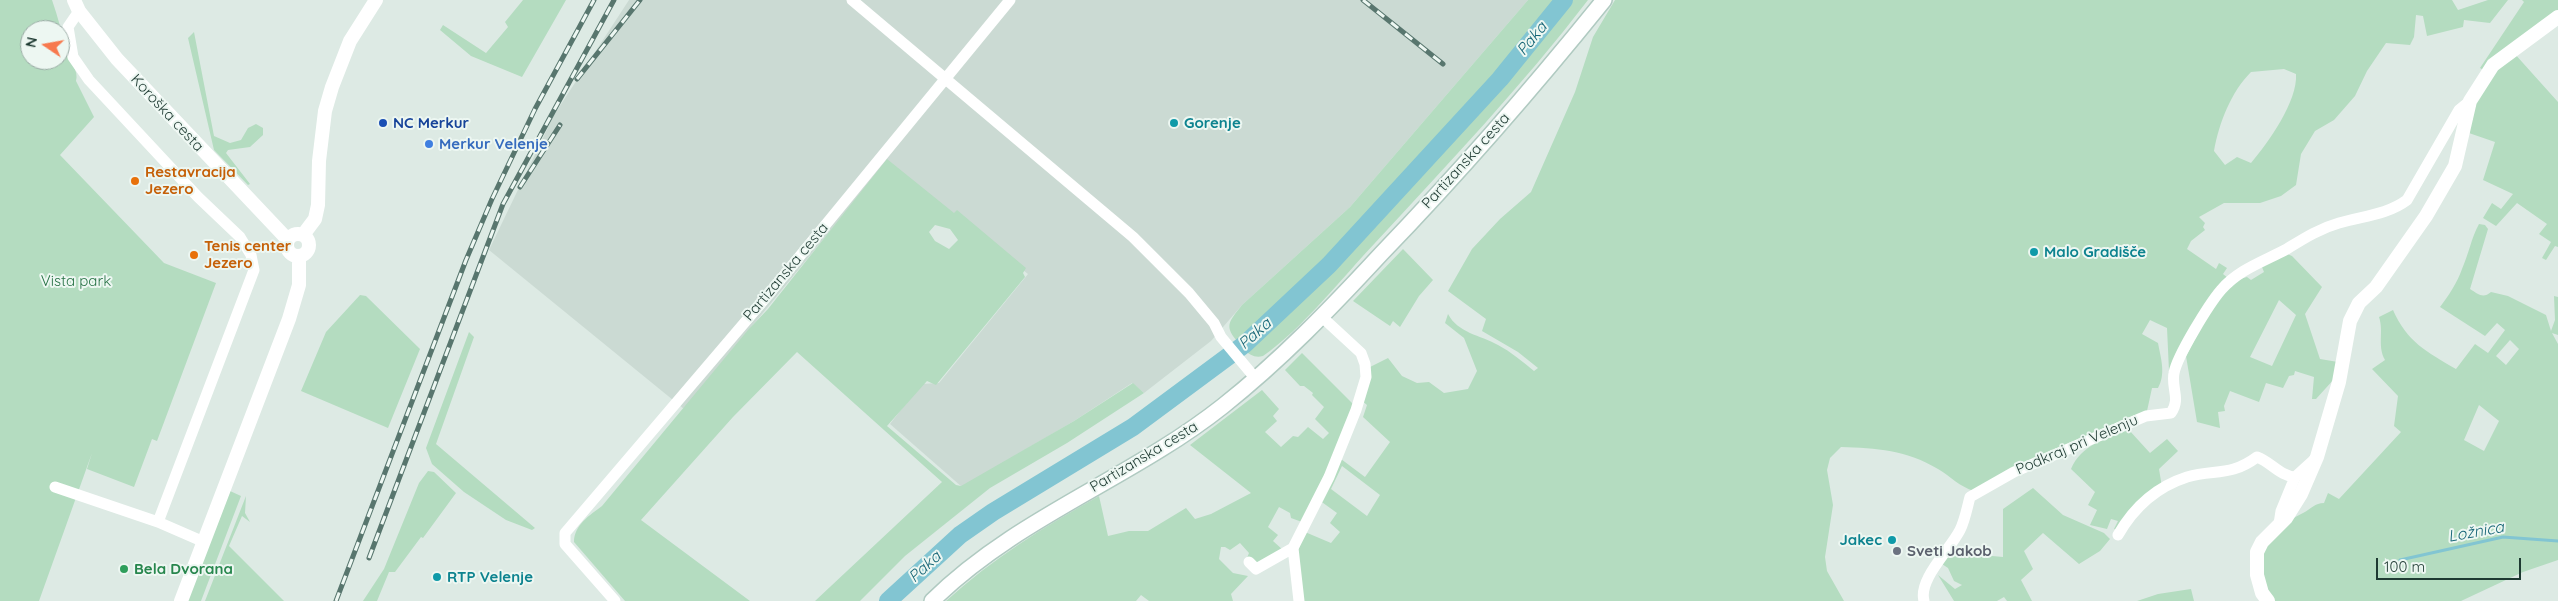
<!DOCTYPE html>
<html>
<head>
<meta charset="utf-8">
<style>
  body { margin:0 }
  #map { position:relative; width:2558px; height:601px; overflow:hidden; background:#ddeae4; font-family:Quicksand,sans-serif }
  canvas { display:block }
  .north { position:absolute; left:20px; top:20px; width:50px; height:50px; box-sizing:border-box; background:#edf7f2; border:1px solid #9aaba5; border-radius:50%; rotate:282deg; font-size:14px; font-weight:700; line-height:20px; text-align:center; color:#1e3a32 }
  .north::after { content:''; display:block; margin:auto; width:18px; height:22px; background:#f7794e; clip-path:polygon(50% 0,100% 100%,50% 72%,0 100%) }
  .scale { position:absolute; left:2376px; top:558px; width:145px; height:22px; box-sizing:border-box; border:2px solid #1e3a32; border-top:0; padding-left:6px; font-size:15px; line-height:18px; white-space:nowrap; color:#1e3a32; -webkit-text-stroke:4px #edf7f2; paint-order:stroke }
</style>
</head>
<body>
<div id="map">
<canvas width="2558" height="601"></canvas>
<div class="north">N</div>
<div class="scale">100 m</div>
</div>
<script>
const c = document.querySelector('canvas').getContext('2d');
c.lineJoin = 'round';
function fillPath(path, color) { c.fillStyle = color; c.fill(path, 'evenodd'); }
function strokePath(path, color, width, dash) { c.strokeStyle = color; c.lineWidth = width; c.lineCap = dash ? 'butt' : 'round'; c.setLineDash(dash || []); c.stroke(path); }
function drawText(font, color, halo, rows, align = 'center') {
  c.font = font + ' Quicksand,sans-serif'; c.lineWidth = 4; c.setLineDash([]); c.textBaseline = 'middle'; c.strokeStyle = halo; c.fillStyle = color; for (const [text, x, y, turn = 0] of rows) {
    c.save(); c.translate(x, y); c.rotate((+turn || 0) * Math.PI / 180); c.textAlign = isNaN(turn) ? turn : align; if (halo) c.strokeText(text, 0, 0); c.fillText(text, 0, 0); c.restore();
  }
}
const built = new Path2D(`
  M629,0H1528L1350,207L1242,305L1211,341L1144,393L1132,383L1074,421L962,487L890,424L921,384L939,383L1028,274L887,162L684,409L489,250L554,115Z`);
const green = new Path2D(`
  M0,0H52C58,17 62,34 67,51C70,61 79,71 76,81L94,117L60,155L164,263L216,283L157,441L152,439L134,487L87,469L92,453L39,601H0ZM30,30H60V60H30Z
  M523,0H566L522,77L471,56L440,30L443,25L486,53L508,27L505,22Z
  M1528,0H1561L1509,64L1337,251L1309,280L1239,343C1223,326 1229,322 1242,305L1350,207Z
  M1570,0H1588C1522,86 1448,164 1375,243C1342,278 1302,329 1263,356C1255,358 1250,355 1244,350L1314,287L1499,86Z
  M1615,0H2452L2458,10L2488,0H2508L2490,23L2464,20L2463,27L2427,36L2423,16L2416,15L2414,37L2410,45L2386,43L2367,71L2355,96L2334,120L2315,131L2301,154L2296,185L2281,196L2260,203H2224L2199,217L2205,223L2203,227L2205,230L2191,241L2187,249L2216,269L2219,263L2227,268L2223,274L2228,278L2171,371H2169L2167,328L2150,320L2142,334L2158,343C2161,359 2166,374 2158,388H2152L2147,411L1974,491C1960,487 1950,476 1938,469C1907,450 1876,448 1841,447L1830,458L1827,470L1833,505L1825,557L1827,571L1844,601H1301L1297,553L1305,532L1331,543L1340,532L1330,523L1337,513L1319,500L1341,459L1365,477L1390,442L1363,417L1367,405L1361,400L1370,367L1388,358L1402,376L1417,383L1429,382L1444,393L1468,389L1477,371L1464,338L1445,323L1448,314C1458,333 1480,335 1498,345C1511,352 1522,361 1534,371L1538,368L1518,352L1482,331L1486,319L1448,291L1472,249L1500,219L1531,192L1575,92L1593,37ZM2284,69L2296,74C2298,101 2268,143 2251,163L2237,157L2225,165L2214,151C2219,123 2231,92 2251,72ZM1342,466L1380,495L1367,516L1331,489Z
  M2522,0H2558V12L2485,71L2480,68L2524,2Z
  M194,32L214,136L230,143L241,140L248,128L256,124L263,128V135L250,147L228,150L226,153L250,184L248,185L214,150L188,38Z
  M2514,53L2558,102V247L2555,246L2546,260L2542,258L2551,242L2539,234L2547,224L2517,203L2496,226L2483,218L2492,203L2501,209L2513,194L2483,180L2495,142L2466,132L2476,102L2486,82Z
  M887,159L954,213L957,210L1026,268L1023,273L1025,277L936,385L927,381L887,426L956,485L961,486L1074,421L1133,383L1144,393L1067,443L990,488L905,556L860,601H815L942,482L797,352L733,417L641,520L750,601H625L574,542C574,525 590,515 602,506L748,330L768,309ZM935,225L950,229L958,240L949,249L935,241L929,232Z
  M2479,224L2485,225L2488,229L2470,289C2478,294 2483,299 2491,292L2508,296L2546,315L2551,331L2555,320L2554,296L2558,297V335L2552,333L2558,344V560L2523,572L2461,601H2274C2250,561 2263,532 2303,513C2311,509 2315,503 2324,503L2328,493L2339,499L2401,432L2394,426L2398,396L2372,369L2385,360C2377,346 2384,332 2379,317L2393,310C2407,342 2427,352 2456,369L2475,344L2488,353L2505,330L2497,323L2485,336L2440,307C2449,295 2457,283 2462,269C2469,253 2471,239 2479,224ZM2510,340L2519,349L2506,365L2496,356ZM2479,405L2499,421L2484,451L2464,440Z
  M1403,249L1433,280L1419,296L1400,327L1393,321L1390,326L1353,301Z
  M2285,253L2292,256L2322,287L2305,314L2320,359L2338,362L2335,378L2316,399H2312L2314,377L2295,371L2294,375L2289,376L2283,388L2266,383L2259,402L2230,391L2224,406L2225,411L2218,412L2220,428L2197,422L2186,356C2198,335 2222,281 2247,277L2251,280L2264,272L2262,267ZM2279,300L2296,315L2272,366L2250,357Z
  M360,295L366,296L420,349L388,428L301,391L326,332Z
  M469,332L474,337L436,444L535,528L532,530L506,520L464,492L432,464L426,448Z
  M1302,353L1353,404L1335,458L1302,522L1291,518L1290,513L1279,507L1268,527L1278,535L1273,541L1283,550L1261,566L1247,558L1249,553L1240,543L1230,550L1225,547H1221L1219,559L1233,573L1248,576L1231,594L1233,601H1149L1141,595L1136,601H946C992,559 1045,526 1099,496L1108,536L1129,531H1148L1186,508L1195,519L1211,514L1251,493L1190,445L1262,390L1279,409L1273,416L1277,421L1265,432L1281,447L1293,436L1298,437L1308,427L1323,439L1329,433L1315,419L1324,407L1312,395L1313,393L1304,386H1300L1285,370Z
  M2129,430L2150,453L2167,439L2178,451L2159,469L2162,487L2117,530L2114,529L2118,521L2111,519L2107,529L2090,525L2097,510L2088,505L2095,492L2071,469C2081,445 2106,438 2129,430Z
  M428,471L434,472L456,493L423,538L421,537L395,572H389L377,601H363L384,569L419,483Z
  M2033,488L2063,515L2104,533L2110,539L2100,551L2079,564L2043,533L2024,551L2033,569L2021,580L2032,601H2007L2004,597L1997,601H1954L1938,575L1955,589L1962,585L1954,581L1948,568L1942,564L1950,552L2003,557V509Z
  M230,491L241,496L201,601H187Z
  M246,496L245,513L250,522L242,516L229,546L284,601H205Z
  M2191,589L2194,601H2137L2158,594Z`);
const stream = new Path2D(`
  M2400,560L2503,537L2558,541`);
const river = new Path2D(`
  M888,601L960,535L993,512L1133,427L1245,344L1329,265L1500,79L1564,0`);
const minor = new Path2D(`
  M852,0L1133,237L1189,293L1214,323L1221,337L1256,379
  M79,11L68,27L73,57L89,80L198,197L240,237L251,255L254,270L158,522
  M55,487L158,522L204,542
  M2279,524L2281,511L2295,477
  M2118,535C2134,507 2156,487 2187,477C2215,469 2230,477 2257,457C2271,462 2280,476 2295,477L2317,457
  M1249,562L1256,569L1293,548
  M615,601L565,544V533L763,301L1010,0
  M1299,601L1293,548L1329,477L1356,410L1366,377L1365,364L1361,353L1322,317
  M1924,601C1918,579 1950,550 1960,530C1965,520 1967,508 1970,497L2014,472L2146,416L2171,413C2181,399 2171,388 2174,373C2177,356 2209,304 2221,290C2238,270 2262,262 2285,250C2303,239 2318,229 2339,223C2362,216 2387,215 2407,200L2459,110L2470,101`);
const tertiary = new Path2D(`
  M74,0L79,11L117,59L288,240
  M287 245a11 11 0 1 1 22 0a11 11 0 1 1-22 0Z
  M303,235L315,219L318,205L319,161L325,111L332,87L350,41L376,0
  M181,601L289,319L299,285V256
  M2268,601L2262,593L2257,575V552L2262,542L2286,518L2301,494L2317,457L2339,382L2350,321L2359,303L2376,287L2426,216L2455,166L2470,101L2493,65L2558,17`);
const secondary = new Path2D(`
  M932,601C1017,517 1131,479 1223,406C1281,360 1331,308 1381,254C1459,173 1533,88 1604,0`);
const rail = new Path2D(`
  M1363,0L1443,64
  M577,79L640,0
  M520,187L560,125
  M369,558L503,204L614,0
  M336,601L466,260L492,199L535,109L594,0`);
const markers = [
  [383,123,5,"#1a4fb4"],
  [1174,123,5,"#0f9aa8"],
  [429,144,5,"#3f7fe0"],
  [135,181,5,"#e8710a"],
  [2034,252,5,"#0f9aa8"],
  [194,255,5,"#e8710a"],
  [1892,540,5,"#0f9aa8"],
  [1897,551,5,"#6b7280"],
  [124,569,5,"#2e9e5b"],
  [437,577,5,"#0f9aa8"]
];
const streetNames = [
  ["Koroška cesta",167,113,47],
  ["Partizanska cesta",1466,161,-48],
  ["Partizanska cesta",786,272,-50],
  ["Podkraj pri Velenju",2077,445,-23],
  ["Partizanska cesta",1144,457,-31]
];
const transitNames = [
  ["NC Merkur",393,123]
];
const cultureNames = [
  ["Gorenje",1184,123],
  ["Malo Gradišče",2044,252],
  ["Jakec",1882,540,"right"],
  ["RTP Velenje",447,577]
];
const shopNames = [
  ["Merkur Velenje",439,144]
];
const foodNames = [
  ["Restavracija",145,172],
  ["Jezero",145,189],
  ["Tenis center",204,246],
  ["Jezero",204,263]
];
const parkNames = [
  ["Vista park",76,281]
];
const worshipNames = [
  ["Sveti Jakob",1907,551]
];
const leisureNames = [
  ["Bela Dvorana",134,569]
];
const waterNames = [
  ["Paka",1532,39,-51],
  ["Paka",1255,334,-42],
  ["Ložnica",2476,532,-10],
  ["Paka",925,567,-43]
];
fillPath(built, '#cbdad3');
fillPath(green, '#b4dcc0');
strokePath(stream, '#82c5d2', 3);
strokePath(river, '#82c5d2', 18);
strokePath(secondary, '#b0cac1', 18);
strokePath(minor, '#fff', 11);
strokePath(tertiary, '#fff', 14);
strokePath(secondary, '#fff', 15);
strokePath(rail, '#58766e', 5);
strokePath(rail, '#edf7f2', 3, [9]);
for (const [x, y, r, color] of markers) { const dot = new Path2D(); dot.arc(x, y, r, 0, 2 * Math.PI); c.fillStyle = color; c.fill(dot); strokePath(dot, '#edf7f2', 2); }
drawText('15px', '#1e3a32', '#edf7f2', streetNames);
drawText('bold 15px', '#164399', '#edf7f2', transitNames, 'left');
drawText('bold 15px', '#0d838f', '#edf7f2', cultureNames, 'left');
drawText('bold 15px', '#366cbe', '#edf7f2', shopNames, 'left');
drawText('bold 15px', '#c56008', '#edf7f2', foodNames, 'left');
drawText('15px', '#277245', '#edf7f2', parkNames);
drawText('bold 15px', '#5b616d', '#edf7f2', worshipNames, 'left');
drawText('bold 15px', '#27864d', '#edf7f2', leisureNames, 'left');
drawText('italic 16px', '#176677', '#edf7f2', waterNames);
</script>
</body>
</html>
